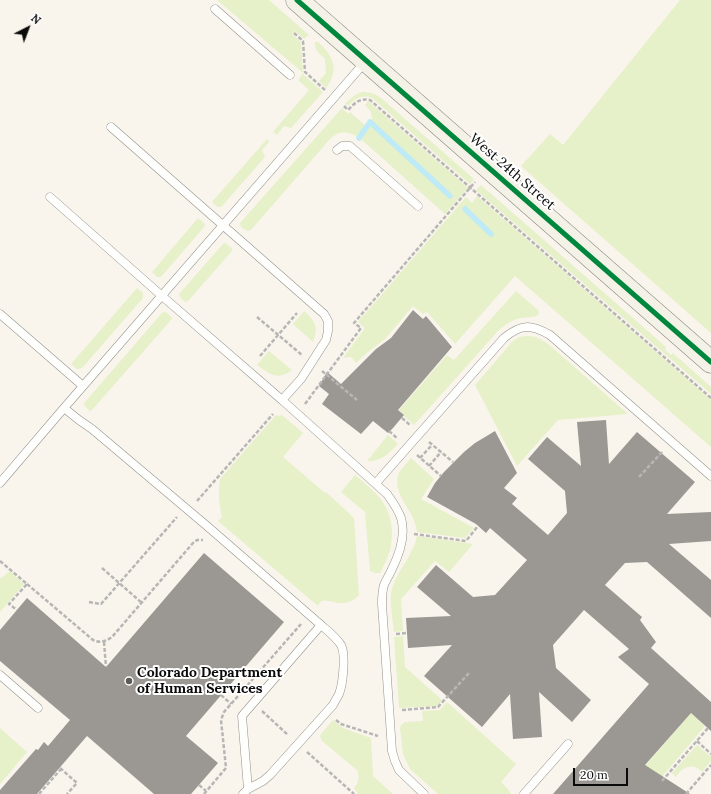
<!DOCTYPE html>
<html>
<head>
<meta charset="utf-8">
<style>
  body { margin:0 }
  #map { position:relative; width:711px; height:794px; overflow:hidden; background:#f9f5ec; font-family:Lora,serif }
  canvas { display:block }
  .north { position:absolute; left:8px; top:8px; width:40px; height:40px; -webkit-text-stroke:3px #fff; paint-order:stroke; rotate:42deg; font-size:11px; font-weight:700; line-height:16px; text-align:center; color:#0a0a0a }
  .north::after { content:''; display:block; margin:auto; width:14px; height:18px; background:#0a0a0a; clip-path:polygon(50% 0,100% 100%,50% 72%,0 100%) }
  .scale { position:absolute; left:573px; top:768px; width:55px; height:18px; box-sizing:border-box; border:2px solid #0a0a0a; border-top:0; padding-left:5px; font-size:12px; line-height:14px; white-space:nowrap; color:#0a0a0a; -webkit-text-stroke:3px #fff; paint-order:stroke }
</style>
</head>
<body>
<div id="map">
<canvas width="711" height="794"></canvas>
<div class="north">N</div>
<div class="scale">20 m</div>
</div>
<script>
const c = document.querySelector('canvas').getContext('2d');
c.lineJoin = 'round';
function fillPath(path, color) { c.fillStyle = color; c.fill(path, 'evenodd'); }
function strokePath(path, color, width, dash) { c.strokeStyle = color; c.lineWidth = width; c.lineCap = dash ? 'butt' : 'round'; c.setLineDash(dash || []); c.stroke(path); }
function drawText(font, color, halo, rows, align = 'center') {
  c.font = font + ' Lora,serif'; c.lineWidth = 4; c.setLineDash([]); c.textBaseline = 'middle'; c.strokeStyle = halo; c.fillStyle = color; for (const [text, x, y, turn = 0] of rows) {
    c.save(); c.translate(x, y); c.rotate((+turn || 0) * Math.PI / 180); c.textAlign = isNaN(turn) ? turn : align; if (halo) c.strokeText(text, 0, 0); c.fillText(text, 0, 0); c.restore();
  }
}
const green = new Path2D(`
  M217,0H269L309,35L304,39L295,31L292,34L301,42L303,74L323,92L291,128L284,126L277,135L273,132L309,90L299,81V79L303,73Z
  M680,0H711V333L521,166L550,134L563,145Z
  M315,42H318C333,55 340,70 326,88L319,81L326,73L325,59C320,54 314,50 315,42Z
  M363,92C370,92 375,94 381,98L474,179L470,184L372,98C362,94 355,99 348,106L345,104C351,98 355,94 363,92Z
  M368,101L468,188L445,214L363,141C351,132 343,128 330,139L251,230L247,231L241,227L240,223L342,108L348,114L350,112L366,126L372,120L371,112L365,105Z
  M267,139L269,142L262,150L265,157L222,206C218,209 215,205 212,202Z
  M481,185L666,347L665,350L671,355L673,353L711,387V394L476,190Z
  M477,196L711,400V447L515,276L455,344L427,312L423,314L413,306L385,339L368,352L356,363L351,357L343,358L365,328L358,322L466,197L472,203Z
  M198,218L205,224L204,227L161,277H157L152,272Z
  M225,243L232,248V251L188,301L185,302L180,297L179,294L223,244Z
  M137,288L143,293V298L83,367L79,369H77L71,364Z
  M516,291L539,311L538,315C533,318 527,317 522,318C512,319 505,325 498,331L414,425L404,416V415L399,410L447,355L454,360Z
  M304,311C315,321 319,326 313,342L293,324Z
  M164,312C167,312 170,316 172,318L171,320L92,410L90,411L84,405L85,402L162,313Z
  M528,336L536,337L547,343L628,414L558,420L517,466L475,385L512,342L519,337Z
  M269,351L292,370C279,381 269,374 257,365Z
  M276,415L278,416L282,415L303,433L283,457L325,493L326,492L354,518L359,595C350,605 341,604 329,601C327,601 324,600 322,601C321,601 318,605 318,606L218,521L222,517C219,503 218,493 220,479Z
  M388,435L398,444C389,453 381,462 367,461Z
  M411,458L434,479L421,499L474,528L465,538L417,532C416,525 414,520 411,514C404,501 393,489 399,473C402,468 407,463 411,458Z
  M355,475C364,483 375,491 382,501C392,514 394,534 390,550C388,558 384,565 380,573H375L370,571L365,512L341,492Z
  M417,536L473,544L449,572L435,561L401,599L403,631L394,632C393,620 390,606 391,594C393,577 407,563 413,548C415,545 416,540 417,536Z
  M10,571L24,584L0,612V579Z
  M403,636L405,667L442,700L438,706L399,708L394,637Z
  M447,702L516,764L501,782L508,789L511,794H438L410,769L403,754L400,728L401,725L405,722L423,721L422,711L440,710Z
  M691,713L705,726L660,779L645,766Z
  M333,720L343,728L371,738L373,776L393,794H358L354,788C359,782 360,777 357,770L322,741L320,736L321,734Z
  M0,728L27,752L0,784Z
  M697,745L711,757V761L702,772C693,762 682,767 676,777L672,773Z`);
const stream = new Path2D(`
  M359,138L370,122L450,196
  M465,209L491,234`);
const building = new Path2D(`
  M413,310L423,319L426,316L452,347L398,410L404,415L393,428L388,433L373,421L361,434L322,404L329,394L319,386L327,372L341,384L376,349L391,338Z
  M606,420L609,464L637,432L695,482L667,514L711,512V541L669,544L711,580V618L647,562L625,563L605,585L642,617L640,620L656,642L651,648L711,702V731L691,713L645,765L690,794H553L649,684L618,657L629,649L584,610L553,645L556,668L591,700L572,722L539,692L542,737L513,739L510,694L482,727L424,676L452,645L408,648L406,618L451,616L417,587L436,565L473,597L495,595L527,560L490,528L486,533L476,524L427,497L435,483L444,472L464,452L475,443L495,431L517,473L504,488L517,498L512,504L548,535L567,513L565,491L528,459L547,437L581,466L577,422Z
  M204,553L284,622L186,736L218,763L191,794H154L87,736L37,794H0V790L36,749L38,750L44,742L48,746L70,720L0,661V630L27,598L106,667Z`);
const path = new Path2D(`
  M294,33L303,41L305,72L325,90
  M344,106L348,110C355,103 359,98 370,100L711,398
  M257,317L302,355
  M260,356L297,313
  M322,371L357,400
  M305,404L361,328L354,323L475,182
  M402,418L410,425
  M389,431L398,439
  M429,442L453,462
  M417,455L441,476
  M420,458L432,445
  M429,466L441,452
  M639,477L663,451
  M197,501L273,414
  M414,534L466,541L478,526
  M0,561L27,584L9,604L17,610
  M102,568L142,603
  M27,584L93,640C100,643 105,642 112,637L193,543L197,540H203
  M89,602L101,604L177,517
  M396,634L407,633
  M104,642L106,667
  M221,695L231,704
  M402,710L438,707L469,673
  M262,711L288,735
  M336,720L341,724L378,736
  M697,741L711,754
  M307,752L354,794
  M60,768L77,783L67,794
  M662,781L708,728
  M199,785L206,791
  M39,794L61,769
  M204,794L226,768L221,720L224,712L301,624
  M686,794L711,765`);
const lane = new Path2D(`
  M215,9L290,75
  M337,150L342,146H350L418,206
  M50,197L162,296L282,400L301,379L326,340L328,331V321L324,314L111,127
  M0,314L83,386
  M282,400L387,494C392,501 398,509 401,518C406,535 400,553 392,569C390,574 386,580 384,585C382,591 382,598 382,604L392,751L395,761L399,770L424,794
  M64,408L79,420L92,429L207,526L321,625C328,631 336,637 341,645C346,654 343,684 339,694C337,698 335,701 333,705L270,775L263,781L248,789L243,794
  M0,483L64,408L365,62
  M376,483L504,338C521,324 530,324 550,335L711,476
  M0,675L38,708
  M248,789L242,716L321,625
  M524,794L568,744`);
const secondary = new Path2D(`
  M297,0L711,362`);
const cycleway = new Path2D(`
  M297,0L711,362`);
const markers = [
  [129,681,4,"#5e5c59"]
];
const streetNames = [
  ["West 24th Street",512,172,41]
];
const poiNames = [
  ["Colorado Department",137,673],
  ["of Human Services",137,689]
];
fillPath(green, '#e6f0c9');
strokePath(stream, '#bfeaf7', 5.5);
fillPath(building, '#9b9893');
strokePath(lane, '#92908c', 9);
strokePath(secondary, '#888682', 23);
strokePath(path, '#b7b6b5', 2.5, [4, 2]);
strokePath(lane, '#fefefc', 8);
strokePath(secondary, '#f4f1e6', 22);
strokePath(cycleway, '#00873e', 5);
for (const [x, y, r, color] of markers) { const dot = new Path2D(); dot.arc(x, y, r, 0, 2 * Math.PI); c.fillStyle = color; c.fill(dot); strokePath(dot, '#fff', 1.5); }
drawText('14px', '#0a0a0a', '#fff', streetNames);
drawText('bold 14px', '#0a0a0a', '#fff', poiNames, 'left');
</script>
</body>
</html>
